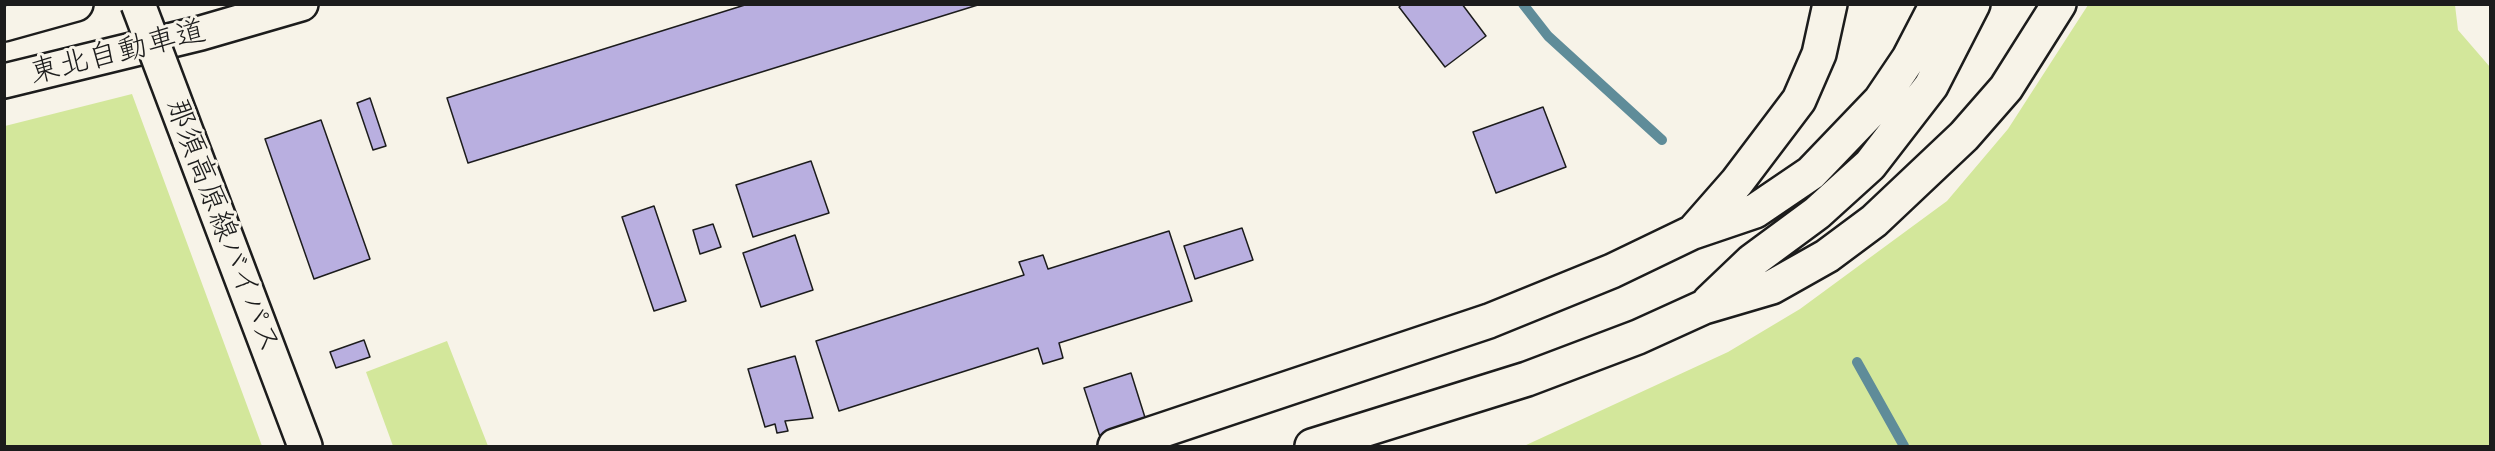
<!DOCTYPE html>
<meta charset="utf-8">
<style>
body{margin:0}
#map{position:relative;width:2495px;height:451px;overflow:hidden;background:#f7f3e8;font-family:Caveat,sans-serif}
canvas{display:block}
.frame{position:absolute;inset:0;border:6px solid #1c1c1c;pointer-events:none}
</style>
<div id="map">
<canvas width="2495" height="451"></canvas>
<div class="frame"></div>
</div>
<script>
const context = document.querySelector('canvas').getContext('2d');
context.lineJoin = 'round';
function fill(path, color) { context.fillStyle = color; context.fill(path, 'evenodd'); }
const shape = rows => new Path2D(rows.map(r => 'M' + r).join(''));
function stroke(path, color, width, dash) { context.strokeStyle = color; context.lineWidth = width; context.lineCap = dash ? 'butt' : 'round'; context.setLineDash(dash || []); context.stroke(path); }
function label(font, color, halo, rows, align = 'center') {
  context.font = font + ' Caveat,"Klee One",sans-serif'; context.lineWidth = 6; context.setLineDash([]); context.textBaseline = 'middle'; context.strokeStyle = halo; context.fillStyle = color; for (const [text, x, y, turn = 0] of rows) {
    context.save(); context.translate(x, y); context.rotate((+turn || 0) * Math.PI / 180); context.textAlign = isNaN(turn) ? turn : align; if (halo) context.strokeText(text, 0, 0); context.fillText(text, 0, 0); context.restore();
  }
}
const green = shape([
 [2088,5,2455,5,2458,30,2490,67,2490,446,1524,446,1728,352,1800,309,1947,201,2008,129],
 [132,94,262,446,5,446,5,126],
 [447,341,488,446,393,446,366,372]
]);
const stream = shape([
 [1523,4,1548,36,1662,140],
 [1857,362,1904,446]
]);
const building = shape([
 [748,4,981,4,468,163,447,98,748,4],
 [1403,4,1462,4,1486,36,1445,67,1399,7,1403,4],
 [370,98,386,146,373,150,357,103,370,98],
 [1543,107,1566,167,1496,193,1473,132,1543,107],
 [321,120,370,259,314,279,265,139,321,120],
 [811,161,829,213,753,237,736,185,811,161],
 [654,206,686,301,654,311,622,217,654,206],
 [713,224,721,247,700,254,693,230,713,224],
 [1242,228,1253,260,1195,279,1184,246,1242,228],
 [1169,231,1192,301,1059,343,1063,358,1043,364,1038,348,839,411,816,341,1024,275,1019,262,1043,255,1048,269,1169,231],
 [795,235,813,290,761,307,743,253,795,235],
 [364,340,370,357,336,368,330,352,364,340],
 [795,356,813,418,785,421,788,431,777,433,775,424,765,427,748,369,795,356],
 [1131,373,1154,446,1103,446,1084,388,1131,373]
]);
const primary = shape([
 [189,139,305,446]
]);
const motorway = shape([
 [4,24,76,4],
 [4,81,201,33,301,4],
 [1694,231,1737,182,1799,100,1819,54,1830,4],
 [1709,302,1752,261,1817,213,1870,165,1931,86,1973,4],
 [1115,446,1489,321,1612,271,1693,232,1755,211,1811,173,1880,101,1909,58,1937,4],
 [1312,446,1527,379,1638,337,1704,307,1772,287,1827,256,1874,221,1964,136,2006,88,2059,4]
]);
const primaryBridge = shape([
 [138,4,189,139]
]);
const streetNames = [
 ["東北自動車道",118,53,-14],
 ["那須高原線バイパス",222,226,69]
];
fill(green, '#d3e79b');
stroke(stream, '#5f8c99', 10);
fill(building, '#b9afe0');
stroke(building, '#1c1c1c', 1.5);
stroke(primary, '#1c1c1c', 38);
stroke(motorway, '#1c1c1c', 38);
stroke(primary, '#f7f3e8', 33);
stroke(motorway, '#f7f3e8', 33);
stroke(primaryBridge, '#1c1c1c', 38, []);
stroke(primaryBridge, '#f7f3e8', 33);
label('30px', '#1c1c1c', '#f7f3e8', streetNames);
</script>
